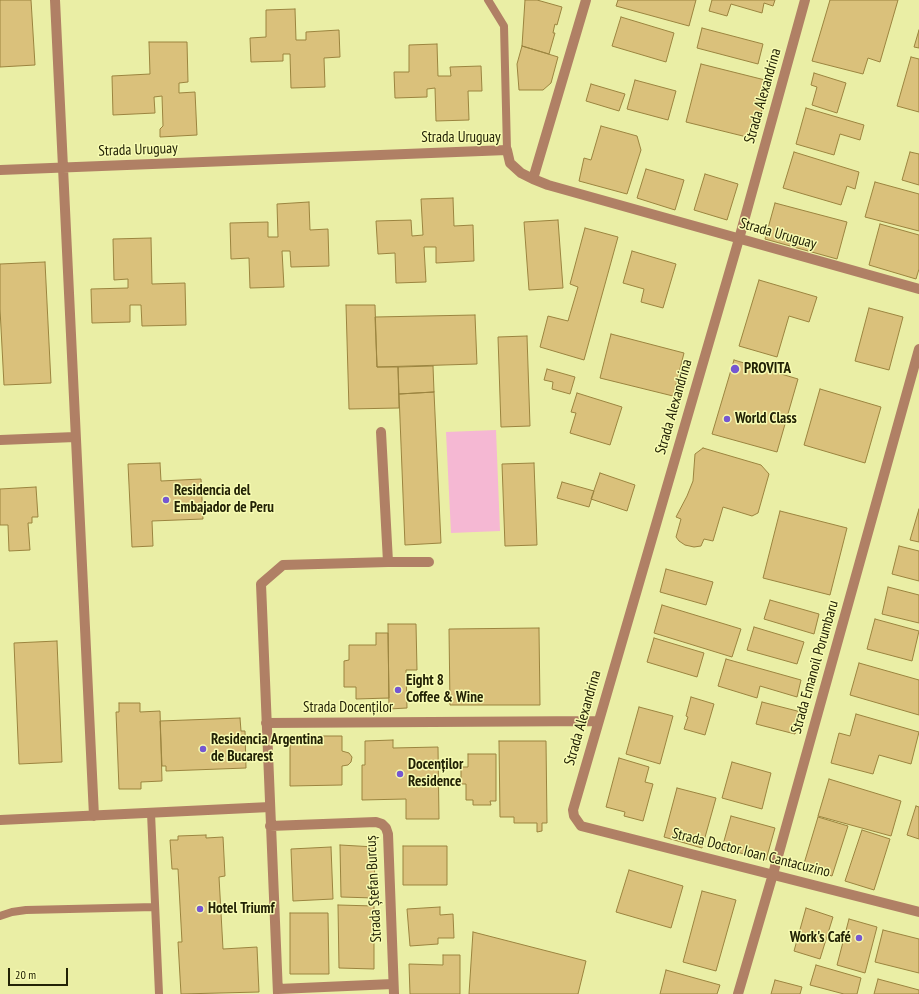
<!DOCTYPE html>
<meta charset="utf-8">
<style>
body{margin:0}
#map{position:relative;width:919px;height:994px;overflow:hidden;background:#eaeea5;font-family:"PT Sans Narrow",sans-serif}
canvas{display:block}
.scale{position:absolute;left:8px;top:968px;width:60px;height:18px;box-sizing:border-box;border:2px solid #222205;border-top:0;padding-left:5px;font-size:12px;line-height:14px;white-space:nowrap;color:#222205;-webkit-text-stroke:3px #f7fbb2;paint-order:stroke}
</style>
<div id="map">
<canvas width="919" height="994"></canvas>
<div class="scale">20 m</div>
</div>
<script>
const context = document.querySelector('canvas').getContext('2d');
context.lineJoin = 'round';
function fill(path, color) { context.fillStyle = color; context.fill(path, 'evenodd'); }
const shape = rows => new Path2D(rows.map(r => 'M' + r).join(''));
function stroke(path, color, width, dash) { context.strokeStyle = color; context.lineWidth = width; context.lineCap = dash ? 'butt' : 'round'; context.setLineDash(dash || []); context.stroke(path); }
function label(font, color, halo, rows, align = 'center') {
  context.font = font + ' "PT Sans Narrow",sans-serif'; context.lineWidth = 3; context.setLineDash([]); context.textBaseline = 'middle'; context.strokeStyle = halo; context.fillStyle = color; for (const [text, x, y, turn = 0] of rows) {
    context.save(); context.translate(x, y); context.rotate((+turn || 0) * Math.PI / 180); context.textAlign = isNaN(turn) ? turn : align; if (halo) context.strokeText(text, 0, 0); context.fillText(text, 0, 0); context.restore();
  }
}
const green = shape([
 [496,430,500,531,451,533,446,432]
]);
const building = shape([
 [0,0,31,0,35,65,0,67,0,0],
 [525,0,537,0,562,7,557,25,555,24,554,28,553,33,555,33,549,54,522,46,525,0],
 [618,0,696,0,689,26,616,6,618,0],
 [712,0,775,0,773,6,764,3,762,13,731,4,727,16,709,11,712,0],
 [830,0,898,0,880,62,868,58,863,74,812,61,830,0],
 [295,9,296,40,306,40,306,32,339,30,340,57,324,58,325,87,291,88,290,54,283,54,283,61,251,62,250,38,266,37,266,10,295,9],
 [621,17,674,33,666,62,612,46,621,17],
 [702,28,763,44,758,64,697,48,702,28],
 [919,30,919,48,914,47,919,30],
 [149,42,187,42,188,82,179,83,179,93,195,92,197,135,160,137,160,129,163,126,162,96,154,97,155,113,113,115,112,76,150,74,149,42],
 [437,44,438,76,451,76,450,67,481,66,482,91,468,91,469,120,436,121,435,88,427,89,427,97,395,98,394,72,409,72,409,45,437,44],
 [522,46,558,57,551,83,543,90,519,90,517,64,522,46],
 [911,57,919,59,919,112,897,106,911,57],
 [701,64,769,81,755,139,686,122,701,64],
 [814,73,846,83,837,113,812,105,817,87,811,85,814,73],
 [635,80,676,91,668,120,627,109,635,80],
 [591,84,625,94,619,111,586,101,591,84],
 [806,108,864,125,860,140,840,134,834,155,796,144,806,108],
 [601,126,637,136,641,150,627,194,579,181,584,158,591,160,601,126],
 [794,152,859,172,855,189,847,186,841,205,783,188,794,152],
 [910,152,919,154,919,185,902,180,910,152],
 [646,169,684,180,675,210,637,198,646,169],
 [705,174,738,184,727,220,694,210,705,174],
 [875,182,919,194,919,231,865,217,875,182],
 [453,198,454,226,473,225,474,261,436,263,436,247,424,247,426,282,396,283,395,253,378,254,376,221,411,220,412,236,423,235,421,199,453,198],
 [309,202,310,230,328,229,329,266,291,267,290,251,282,251,284,287,250,288,249,258,231,259,230,223,268,222,268,237,278,237,277,204,309,202],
 [775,203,847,222,837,259,765,239,775,203],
 [558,220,563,288,529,290,524,222,558,220],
 [880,224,919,235,919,269,916,279,869,265,880,224],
 [585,228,618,237,584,360,540,347,548,316,568,321,578,287,570,284,585,228],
 [151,238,152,284,185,283,186,325,142,326,141,305,130,305,130,322,92,323,91,289,128,288,128,279,114,280,113,239,151,238],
 [632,251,676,264,663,308,641,302,644,289,623,283,632,251],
 [45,262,51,383,4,385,0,309,0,264,45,262],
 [759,280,817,297,809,322,789,316,777,357,739,346,759,280],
 [346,305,375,305,377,367,398,367,399,408,349,409,346,305],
 [869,308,903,317,889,370,855,361,869,308],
 [475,315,477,364,377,367,375,317,475,315],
 [611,334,684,353,673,396,600,378,611,334],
 [527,336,530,426,501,427,498,337,527,336],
 [734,360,798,379,777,452,712,434,734,360],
 [433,366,434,392,399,394,398,367,433,366],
 [547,369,575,377,570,394,552,389,553,382,544,380,547,369],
 [820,389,881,407,865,463,804,445,820,389],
 [434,392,441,543,405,545,399,394,434,392],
 [577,393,622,407,610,445,570,433,576,413,571,412,577,393],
 [703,448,761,465,769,474,758,513,752,516,723,507,713,541,704,539,701,546,694,547,685,545,679,541,676,537,681,519,676,517,687,496,693,481,695,454,703,448],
 [160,463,161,481,201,479,203,519,152,521,153,546,132,547,128,464,160,463],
 [534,463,537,545,505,546,502,464,534,463],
 [600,473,635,485,627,511,591,499,600,473],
 [562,482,594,491,589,507,557,498,562,482],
 [36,487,38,517,32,517,32,523,28,523,30,550,9,551,8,525,0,525,0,489,36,487],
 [919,509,919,542,910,540,919,509],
 [780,511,847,528,830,595,763,578,780,511],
 [899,546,919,551,919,581,892,574,899,546],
 [666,569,713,582,706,605,660,592,666,569],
 [888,587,919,595,919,623,882,614,888,587],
 [770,600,819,614,814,634,764,619,770,600],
 [662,605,741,629,732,657,654,633,662,605],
 [875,619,919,631,912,661,867,649,875,619],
 [388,624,416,624,417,670,406,670,407,708,389,709,388,624],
 [754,627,804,642,797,664,747,650,754,627],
 [539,628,540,705,450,705,449,629,539,628],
 [376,633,388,633,389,698,356,699,356,687,344,687,344,661,349,660,349,645,376,645,376,633],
 [654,638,704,653,697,677,647,662,654,638],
 [57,641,62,762,19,764,14,643,57,641],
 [726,659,801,680,797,697,760,686,757,698,718,686,726,659],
 [859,663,919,680,919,715,850,695,859,663],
 [691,697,714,704,705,735,684,729,688,717,686,716,691,697],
 [762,702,801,712,795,734,756,724,762,702],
 [119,703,140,703,140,712,160,711,162,781,141,782,141,789,119,789,116,712,119,712,119,703],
 [639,707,673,716,660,764,626,754,639,707],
 [856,714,919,732,911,764,879,755,873,774,831,763,839,733,850,736,856,714],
 [240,718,241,731,245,731,246,768,166,771,166,766,162,766,160,721,240,718],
 [315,736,342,736,342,751,349,753,352,757,351,762,348,765,342,766,342,785,290,786,290,740,315,740,315,736],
 [393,740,393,748,438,747,439,819,406,819,406,799,362,800,362,765,365,765,365,741,393,740],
 [499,741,546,741,547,823,542,823,542,831,537,832,537,823,514,823,514,817,500,817,499,741],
 [468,754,496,754,496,801,490,801,491,805,473,805,473,800,466,800,466,784,461,784,461,767,468,767,468,754],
 [619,758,649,767,645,782,653,784,643,821,624,816,625,812,606,807,619,758],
 [732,762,771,773,762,809,722,798,732,762],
 [829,779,901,801,891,836,818,816,829,779],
 [677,788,716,798,702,848,664,837,677,788],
 [916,806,919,807,919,839,907,835,916,806],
 [731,816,775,828,766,860,722,848,731,816],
 [818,817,848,826,832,876,803,867,818,817],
 [862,830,890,839,874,890,845,881,862,830],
 [206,835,206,838,223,837,225,876,219,877,223,949,257,947,259,992,181,994,178,942,182,942,178,869,172,869,170,840,178,840,178,836,206,835],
 [340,845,375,847,374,898,341,897,340,845],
 [403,846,447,846,447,885,403,885,403,846],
 [331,847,333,899,293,901,291,849,331,847],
 [629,870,683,886,671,928,616,912,629,870],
 [702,891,736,900,716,971,683,962,702,891],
 [338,905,374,906,374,969,339,968,338,905],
 [440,907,440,915,453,914,454,938,438,938,438,944,410,946,407,909,440,907],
 [806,908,833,917,820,959,794,951,806,908],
 [290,913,328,913,329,974,290,974,290,913],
 [849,919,877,927,865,973,837,965,849,919],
 [883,930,919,939,919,973,875,962,883,930],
 [473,932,586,961,578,994,469,994,473,932],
 [443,955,460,955,460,994,410,994,409,964,443,965,443,955],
 [816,965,861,978,857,994,844,994,810,985,816,965],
 [666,970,720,985,717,994,660,994,666,970],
 [878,979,919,990,919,994,874,994,878,979],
 [775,980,802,987,800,994,771,994,775,980]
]);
const service = shape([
 [488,0,504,26,507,150],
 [151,813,159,994],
 [0,916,12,912,26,910,155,907]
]);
const minor = shape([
 [55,0,94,816],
 [805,0,739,239,573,810,574,816,581,826,919,912],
 [0,170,507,150,510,163,521,173,533,179,548,185,919,289],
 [533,179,586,0],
 [0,440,75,437],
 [388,562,429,562],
 [266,723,598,721],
 [0,820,270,807],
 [270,826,376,822,382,824,386,828,388,834,394,994],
 [278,989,393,984],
 [278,994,261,584,283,565,388,562,381,432],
 [738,994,773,874,919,349]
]);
const markers = [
 [735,369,5,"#7557d1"],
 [727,419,4,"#7557d1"],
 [166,500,4,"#7557d1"],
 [398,690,4,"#7557d1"],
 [203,749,4,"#7557d1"],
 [400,774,4,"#7557d1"],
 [200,909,4,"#7557d1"],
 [859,938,4,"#7557d1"]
];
const streetNames = [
 ["Strada Alexandrina",763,96,-74],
 ["Strada Uruguay",461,138],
 ["Strada Uruguay",138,150,-2],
 ["Strada Uruguay",778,234,16],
 ["Strada Alexandrina",674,407,-74],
 ["Strada Emanoil Porumbaru",815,667,-74],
 ["Strada Docenților",348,708],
 ["Strada Alexandrina",583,718,-74],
 ["Strada Doctor Ioan Cantacuzino",751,853,14],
 ["Strada Ștefan Burcuș",374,889,-93]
];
const poiNames = [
 ["PROVITA",744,369],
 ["World Class",735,419],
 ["Residencia del",174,491],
 ["Embajador de Peru",174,508],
 ["Eight 8",406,681],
 ["Coffee & Wine",406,698],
 ["Residencia Argentina",211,740],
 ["de Bucarest",211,757],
 ["Docenților",408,765],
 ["Residence",408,782],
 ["Hotel Triumf",208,909],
 ["Work's Café",851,938,"right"]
];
fill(green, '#f5b8d3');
fill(building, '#dac17b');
stroke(building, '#9b843f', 1);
stroke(service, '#b08065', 8);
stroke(minor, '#b08065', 10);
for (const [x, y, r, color] of markers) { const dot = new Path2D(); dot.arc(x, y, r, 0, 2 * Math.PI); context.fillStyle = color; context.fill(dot); stroke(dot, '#f7fbb2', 1.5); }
label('15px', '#222205', '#f7fbb2', streetNames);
label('bold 15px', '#222205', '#f7fbb2', poiNames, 'left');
</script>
